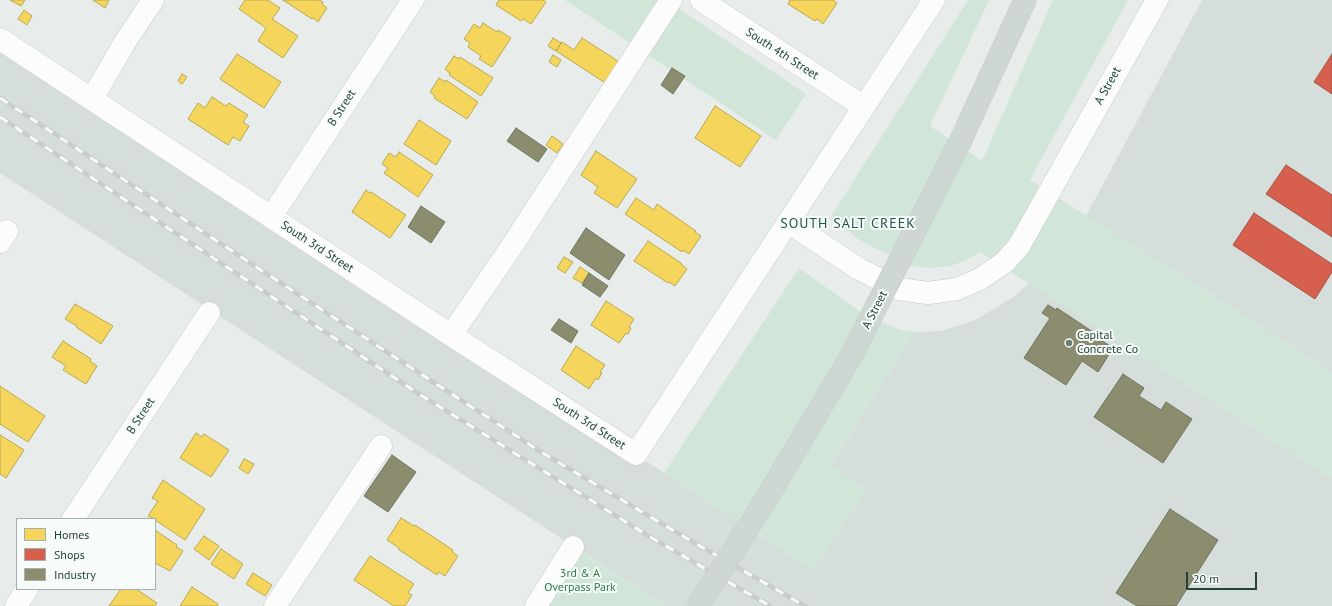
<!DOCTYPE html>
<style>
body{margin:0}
#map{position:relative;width:1332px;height:606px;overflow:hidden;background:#e8edeb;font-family:"PT Sans",sans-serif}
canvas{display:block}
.legend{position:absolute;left:16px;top:518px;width:140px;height:72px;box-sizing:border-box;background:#f7fbf9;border:1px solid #a3b1ad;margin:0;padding:5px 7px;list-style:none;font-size:12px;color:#24423a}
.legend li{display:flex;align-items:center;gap:8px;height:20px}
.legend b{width:20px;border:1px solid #a3b1ad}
.scale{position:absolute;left:1186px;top:572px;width:71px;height:18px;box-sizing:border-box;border:2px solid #24423a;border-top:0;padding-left:5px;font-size:12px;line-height:14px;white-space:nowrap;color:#24423a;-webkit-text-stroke:3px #f7fbf9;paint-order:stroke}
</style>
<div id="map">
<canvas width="1332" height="606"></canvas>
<ul class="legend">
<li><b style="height:11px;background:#f6d55c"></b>Homes</li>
<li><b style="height:11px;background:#d6604d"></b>Shops</li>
<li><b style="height:11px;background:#8c8c6e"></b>Industry</li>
</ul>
<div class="scale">20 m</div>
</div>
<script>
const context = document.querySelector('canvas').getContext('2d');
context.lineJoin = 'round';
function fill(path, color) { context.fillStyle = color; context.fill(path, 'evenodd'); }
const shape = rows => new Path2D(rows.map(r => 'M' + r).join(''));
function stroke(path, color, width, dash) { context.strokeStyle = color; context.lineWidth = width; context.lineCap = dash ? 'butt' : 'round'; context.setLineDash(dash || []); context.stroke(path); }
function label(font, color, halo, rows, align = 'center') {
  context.font = font + ' "PT Sans",sans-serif'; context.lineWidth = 4; context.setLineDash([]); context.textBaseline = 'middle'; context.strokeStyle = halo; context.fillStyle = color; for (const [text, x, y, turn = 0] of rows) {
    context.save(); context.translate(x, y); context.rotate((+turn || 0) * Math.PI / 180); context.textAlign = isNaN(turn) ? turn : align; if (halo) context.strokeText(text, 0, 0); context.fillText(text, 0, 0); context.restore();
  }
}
const built = shape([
 [1202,0,1332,0,1332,373,1205,290,1086,216],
 [0,39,813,570,830,466,914,332,941,331,975,320,1015,296,1029,283,1332,479,1332,606,665,606,0,173]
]);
const green = shape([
 [565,0,666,0,806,94,776,140],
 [968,0,989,0,930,126,982,161,1053,0,1128,0,1030,180,1205,290,1332,373,1332,479,980,252,966,260,951,266,930,268,911,266,863,242,830,218],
 [799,268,865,315,898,329,914,332,830,465,867,489,813,570,664,473],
 [573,547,665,606,536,606]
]);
const homes = shape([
 [10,0,25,0,21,6,10,0],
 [93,0,109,0,105,8,93,0],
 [245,0,268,0,280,8,272,19,298,36,283,58,258,41,266,28,239,9,245,0],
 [283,0,319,0,323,2,322,4,327,8,318,22,313,18,312,19,283,0],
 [499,0,543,0,546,2,531,24,523,19,521,21,496,5,499,0],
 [789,0,833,0,837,3,823,24,817,19,815,21,788,4,790,1,789,0],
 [24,10,32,16,27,25,18,19,24,10],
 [483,23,497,32,498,30,511,38,492,67,479,59,481,56,468,47,470,43,464,39,474,24,480,28,483,23],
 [553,38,561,43,556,51,548,46,553,38],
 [582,38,621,63,607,84,556,51,562,42,574,50,582,38],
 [237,54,281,82,264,108,220,79,237,54],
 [553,55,561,60,557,67,549,62,553,55],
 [454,56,459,59,460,57,493,78,481,96,449,75,450,73,445,69,454,56],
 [182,74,187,77,182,84,178,81,182,74],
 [439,78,445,82,446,80,478,102,467,119,434,98,435,96,430,92,439,78],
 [212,97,226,106,229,103,248,115,243,122,249,126,240,141,233,137,228,145,188,119,198,103,205,108,212,97],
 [715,106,761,136,740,167,695,138,715,106],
 [419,120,451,141,436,165,404,144,419,120],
 [552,136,563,144,557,153,546,145,552,136],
 [596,151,637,179,617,208,594,193,598,187,581,175,596,151],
 [399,152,433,175,418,197,384,173,388,168,382,164,389,153,396,157,399,152],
 [366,190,370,193,371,192,406,215,390,238,352,212,366,190],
 [636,198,654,210,657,204,696,231,695,232,701,236,689,254,683,250,682,252,625,214,636,198],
 [648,241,681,263,681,264,687,269,675,286,669,282,668,283,634,261,648,241],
 [564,257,573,262,565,273,557,268,564,257],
 [580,267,589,273,582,283,573,278,580,267],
 [606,301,634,319,629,327,631,328,628,334,626,333,619,343,591,325,606,301],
 [75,304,113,326,101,344,76,327,77,326,65,319,75,304],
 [63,341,91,359,90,361,97,366,86,384,63,370,66,366,52,357,63,341],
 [576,346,605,365,600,372,602,373,598,380,596,378,589,389,561,370,576,346],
 [0,386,45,416,28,442,0,424,0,386],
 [196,433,202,437,204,434,229,450,211,477,180,458,196,433],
 [0,435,24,450,6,478,0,474,0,435],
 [244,459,254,464,248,474,239,468,244,459],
 [163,480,205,509,185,540,155,520,155,519,148,516,158,501,152,498,163,480],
 [401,518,414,526,415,525,453,550,452,552,458,556,445,576,439,572,437,575,398,549,399,548,387,540,401,518],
 [155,530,177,545,176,547,183,551,170,571,155,563,155,530],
 [204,536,219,546,209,560,194,549,204,536],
 [221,549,243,564,234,579,211,564,221,549],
 [370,556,414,584,408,593,412,595,405,606,394,606,354,580,370,556],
 [253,573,272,585,265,596,246,584,253,573],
 [192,587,218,604,217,606,180,606,192,587],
 [121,589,136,589,157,603,155,606,109,606,121,589]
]);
const shops = shape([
 [1332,54,1332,94,1314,82,1332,54],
 [1286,165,1332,195,1332,237,1266,194,1286,165],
 [1254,213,1332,264,1332,272,1315,299,1233,245,1254,213]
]);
const industry = shape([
 [672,68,685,76,673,94,661,85,672,68],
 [516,128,547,149,538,162,507,141,516,128],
 [421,206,445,222,431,243,408,227,421,206],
 [586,228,625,255,609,280,570,253,586,228],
 [589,273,608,286,600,297,582,285,589,273],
 [1048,305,1056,310,1057,308,1099,336,1098,338,1113,348,1098,372,1082,361,1066,385,1024,358,1050,318,1042,313,1048,305],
 [559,319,578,331,571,343,551,330,559,319],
 [1123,374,1144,388,1139,396,1161,410,1166,402,1192,419,1163,463,1094,417,1123,374],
 [392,455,416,472,388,512,364,496,392,455],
 [1170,509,1218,540,1176,606,1137,606,1116,593,1170,509]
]);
const minor = shape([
 [701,0,864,107],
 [0,39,451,335,636,454,934,0],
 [92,99,125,42,153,0],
 [271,217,413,0],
 [788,222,859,269,899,289,928,293,957,289,980,279,1005,262,1019,246,1157,0],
 [0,242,7,231],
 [451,335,510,249,671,0],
 [73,519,209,313],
 [16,606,27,589],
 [275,606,381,446],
 [536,606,573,547]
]);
const major = shape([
 [960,142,1025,0]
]);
const rail = shape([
 [0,98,270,276,541,452,686,538,805,606],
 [0,117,419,394,652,538,770,606]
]);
const majorBridge = shape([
 [698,606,760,509,850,358,960,142]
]);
const markers = [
 [1069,343,4,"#697e78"]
];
const streetNames = [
 ["South 4th Street",782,54,33],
 ["A Street",1108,86,-61],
 ["B Street",342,108,-57],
 ["South 3rd Street",317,247,33],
 ["A Street",875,310,-63],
 ["B Street",141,416,-57],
 ["South 3rd Street",589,424,33]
];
const poiNames = [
 ["Capital",1077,336],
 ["Concrete Co",1077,350]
];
const parkNames = [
 ["3rd & A",580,574],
 ["Overpass Park",580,588]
];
const quarterNames = [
 ["SOUTH SALT CREEK",848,224]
];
fill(built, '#d6dedb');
fill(green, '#d1e6d8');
fill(homes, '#f6d55c');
stroke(homes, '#b7a952', 1);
fill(shops, '#d6604d');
stroke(shops, '#a15747', 1);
fill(industry, '#8c8c6e');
stroke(industry, '#6d765e', 1);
stroke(minor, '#c5cac8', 23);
stroke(major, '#c3ccc9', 23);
stroke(minor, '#fcfcfc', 22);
stroke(major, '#cfd7d5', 22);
stroke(rail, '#c9cdcc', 4.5);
stroke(rail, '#f7fbf9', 3, [9]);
stroke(majorBridge, '#c3ccc9', 23, []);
stroke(majorBridge, '#cfd7d5', 22);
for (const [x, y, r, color] of markers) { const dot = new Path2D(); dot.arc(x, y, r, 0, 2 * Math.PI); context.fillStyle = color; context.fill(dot); stroke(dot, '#f7fbf9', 1.5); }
label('12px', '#24423a', '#f7fbf9', streetNames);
label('12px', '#24423a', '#f7fbf9', poiNames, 'left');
label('12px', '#2d7a4b', '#f7fbf9', parkNames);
context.letterSpacing = '1px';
label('14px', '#1f5548', '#f7fbf9', quarterNames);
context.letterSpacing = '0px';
</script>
